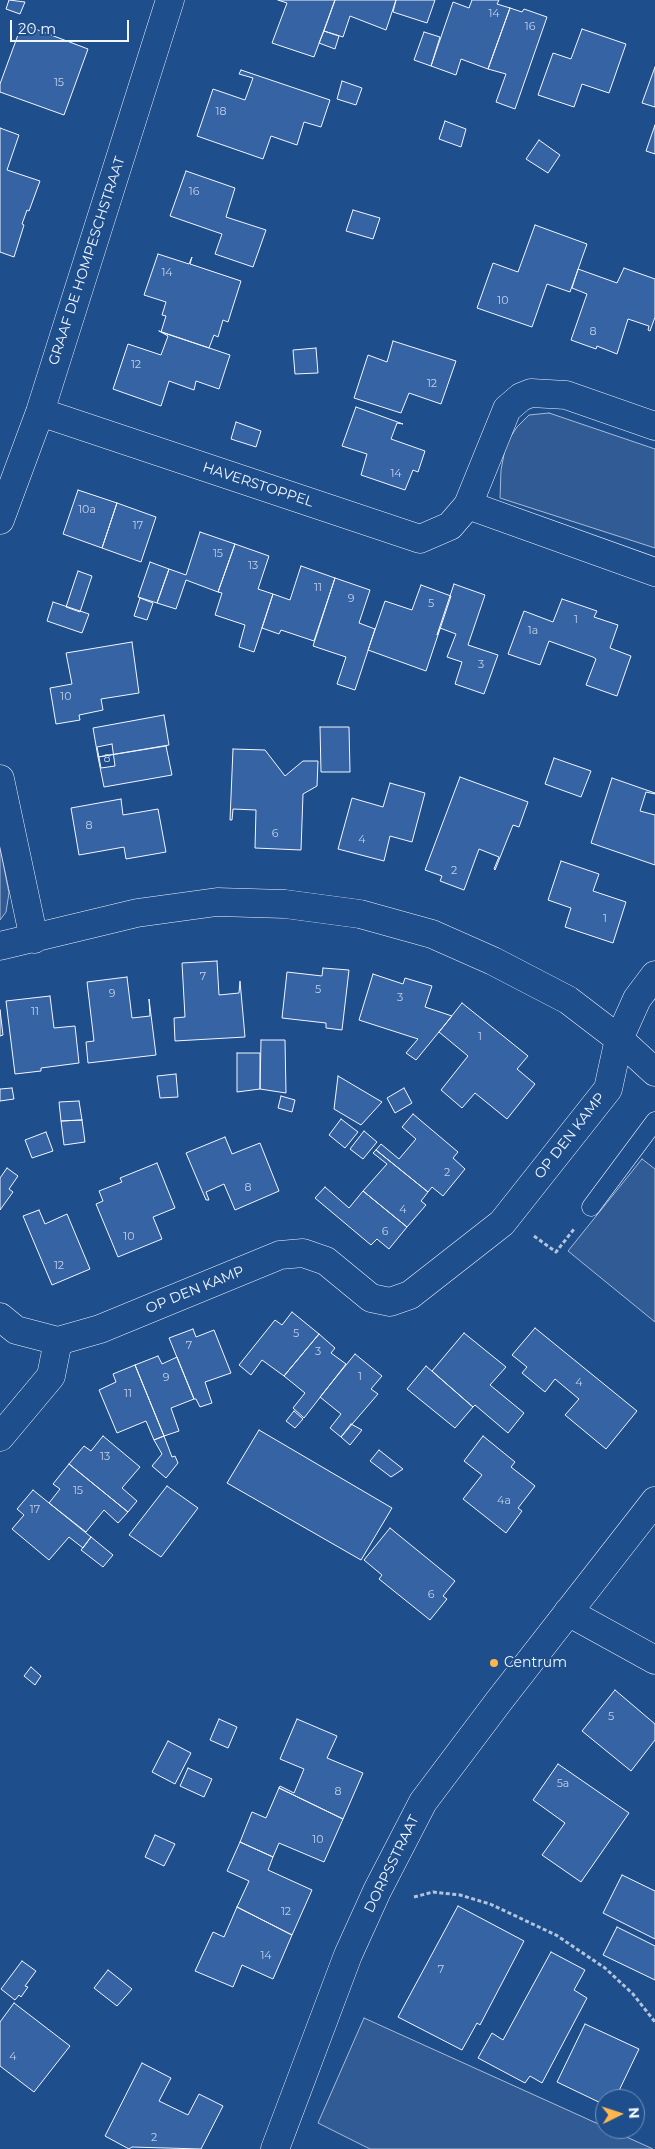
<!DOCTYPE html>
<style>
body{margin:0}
#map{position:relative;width:655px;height:2149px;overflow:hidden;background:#1f4e8c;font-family:Montserrat,sans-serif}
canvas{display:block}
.north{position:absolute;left:595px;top:2089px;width:50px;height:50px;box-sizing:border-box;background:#1f4e8c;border:1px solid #7391ba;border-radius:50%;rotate:86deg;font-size:14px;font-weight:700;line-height:20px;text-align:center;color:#f2f6ff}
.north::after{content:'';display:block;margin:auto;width:18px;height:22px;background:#ffb74d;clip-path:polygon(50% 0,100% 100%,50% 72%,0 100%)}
.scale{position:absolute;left:10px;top:20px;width:119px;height:22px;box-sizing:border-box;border:2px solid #f2f6ff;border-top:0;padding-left:6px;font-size:15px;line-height:18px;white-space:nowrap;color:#f2f6ff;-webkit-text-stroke:4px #1f4e8c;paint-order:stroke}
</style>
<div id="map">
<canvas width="655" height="2149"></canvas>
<div class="north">N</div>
<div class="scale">20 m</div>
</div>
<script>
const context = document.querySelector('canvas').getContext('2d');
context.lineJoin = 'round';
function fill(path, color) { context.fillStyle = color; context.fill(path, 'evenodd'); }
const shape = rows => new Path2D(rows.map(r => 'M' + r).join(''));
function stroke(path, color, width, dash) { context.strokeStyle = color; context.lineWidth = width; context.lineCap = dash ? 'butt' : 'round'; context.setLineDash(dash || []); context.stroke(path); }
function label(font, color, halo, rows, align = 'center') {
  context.font = font + ' Montserrat,sans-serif'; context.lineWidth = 4; context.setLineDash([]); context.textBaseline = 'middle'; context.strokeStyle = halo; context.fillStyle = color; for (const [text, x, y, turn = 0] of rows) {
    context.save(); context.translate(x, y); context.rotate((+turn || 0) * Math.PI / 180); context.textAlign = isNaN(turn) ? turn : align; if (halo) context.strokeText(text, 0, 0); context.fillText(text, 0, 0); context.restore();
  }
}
const built = shape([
 [549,413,655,449,655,548,500,498,501,470,506,444,517,427,529,415,549,413],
 [0,848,9,893,6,912,0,920,0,848],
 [642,1159,655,1169,655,1322,568,1251,642,1159],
 [364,2018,605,2127,605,2129,609,2129,653,2149,370,2149,318,2123,364,2018]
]);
const building = shape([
 [9,0,25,2,20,14,6,9,9,0],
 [278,0,335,0,314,57,272,43,287,3,278,0],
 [335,0,396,0,386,30,350,16,343,37,324,31,335,0],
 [396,0,435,0,427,23,393,12,396,0],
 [472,0,499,0,497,4,510,8,488,69,461,59,456,75,431,66,453,2,469,8,472,0],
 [510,8,522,12,524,9,547,17,515,109,496,102,506,74,488,69,510,8],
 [22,24,88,49,64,115,0,92,0,84,22,24],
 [582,29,626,44,609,93,582,84,574,107,538,95,553,53,571,59,582,29],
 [324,31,339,36,335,49,319,43,324,31],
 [424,32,440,37,431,66,414,60,424,32],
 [655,67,655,107,642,103,655,67],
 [241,70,330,100,321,127,304,122,297,145,271,136,263,159,197,136,213,89,245,100,253,78,239,74,241,70],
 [342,81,362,88,356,105,337,99,342,81],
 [445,121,466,129,461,147,439,139,445,121],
 [655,125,655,154,646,151,655,125],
 [0,128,19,135,7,170,40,181,29,211,27,210,22,224,24,225,14,257,0,252,0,128],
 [539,140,560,155,548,173,526,159,539,140],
 [186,171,235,188,226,217,266,230,253,267,215,254,222,234,170,216,186,171],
 [353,210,380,218,373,239,346,231,353,210],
 [535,225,587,244,570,292,547,284,532,327,477,308,493,263,518,272,535,225],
 [158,254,189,264,192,257,190,264,241,281,228,322,223,320,218,337,214,335,209,348,161,332,166,316,162,315,166,302,144,295,158,254],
 [624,268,655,279,655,317,650,331,648,330,649,326,628,319,617,354,597,346,596,349,571,340,587,294,572,288,578,269,617,283,624,268],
 [159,331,230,355,219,389,196,381,194,390,169,381,161,406,113,389,128,344,161,355,168,336,159,331],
 [393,341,456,361,441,404,409,393,401,413,354,398,368,355,387,362,393,341],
 [316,348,318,373,295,374,293,350,316,348],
 [356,407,403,424,397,423,391,439,425,451,418,472,413,470,405,490,361,475,367,454,342,446,356,407],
 [236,422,261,431,256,447,231,439,236,422],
 [78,490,117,503,102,548,63,534,78,490],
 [117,503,156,517,141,562,102,548,117,503],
 [200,532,235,544,218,592,186,580,176,609,157,603,169,569,186,575,200,532],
 [235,544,269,556,258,589,273,594,254,652,239,647,245,625,215,615,222,593,218,592,235,544],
 [150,562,169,569,157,603,138,597,150,562],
 [301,566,335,578,314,641,281,630,279,634,262,628,273,594,290,600,301,566],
 [78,571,92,576,80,612,66,607,78,571],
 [335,578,370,590,359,623,375,629,355,690,337,684,346,657,313,646,335,578],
 [454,584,485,595,468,645,498,655,484,694,455,684,462,662,447,657,456,634,440,628,437,635,454,584],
 [421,585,451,596,426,671,368,650,385,601,412,610,421,585],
 [140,598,153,603,147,620,134,616,140,598],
 [562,599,597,611,594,617,618,625,610,648,631,656,617,696,586,685,596,659,593,657,549,641,540,665,508,654,524,611,553,622,562,599],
 [53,602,89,614,82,633,47,621,53,602],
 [132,642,139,693,101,699,103,710,79,715,80,720,56,724,50,688,72,684,66,653,132,642],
 [164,715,169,745,98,757,93,728,164,715],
 [320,727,349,727,350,772,321,772,320,727],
 [112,744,115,766,101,768,97,747,112,744],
 [166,746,172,775,104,787,98,757,166,746],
 [233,749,265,750,285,776,303,761,318,761,317,786,303,794,301,850,255,848,256,810,233,809,232,820,230,820,233,749],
 [554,758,591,771,581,797,545,784,554,758],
 [460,777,528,802,519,827,513,825,495,870,494,869,499,857,479,849,464,890,440,881,442,876,425,870,460,777],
 [612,778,655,793,655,794,646,792,640,811,655,815,655,865,591,843,612,778],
 [390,783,425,793,412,842,390,836,384,861,338,849,352,798,383,807,390,783],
 [121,799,123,815,158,809,166,852,126,859,124,847,79,855,71,808,121,799],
 [561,861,599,874,593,891,626,902,613,943,565,927,571,908,548,900,561,861],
 [217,961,219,995,239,993,240,981,245,1037,175,1041,174,1018,185,1017,182,963,217,961],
 [323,968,349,970,342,1030,326,1028,326,1023,282,1018,287,972,322,976,323,968],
 [373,974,403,984,405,978,432,986,425,1007,452,1016,416,1060,406,1053,418,1039,359,1020,373,974],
 [127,977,132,1018,150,1016,149,999,156,1055,88,1063,86,1042,94,1041,87,982,127,977],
 [50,996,54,1028,75,1026,79,1063,41,1068,41,1071,15,1074,6,1001,50,996],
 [462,1003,528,1056,517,1069,535,1084,507,1119,475,1093,462,1108,441,1090,468,1056,439,1032,462,1003],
 [0,1010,3,1035,0,1036,0,1010],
 [261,1040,285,1040,286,1093,260,1089,261,1040],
 [237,1053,260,1053,260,1089,237,1092,237,1053],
 [176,1074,178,1097,160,1098,157,1076,176,1074],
 [338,1076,382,1102,361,1125,334,1109,338,1076],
 [12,1088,14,1099,0,1101,0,1089,12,1088],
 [404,1088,412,1103,395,1113,387,1098,404,1088],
 [281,1096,295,1100,292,1112,278,1108,281,1096],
 [79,1101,82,1120,61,1121,59,1102,79,1101],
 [413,1114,458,1152,453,1158,465,1169,443,1196,432,1187,428,1192,376,1150,381,1144,399,1159,416,1139,402,1127,413,1114],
 [341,1119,358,1132,345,1148,329,1135,341,1119],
 [82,1120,85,1142,64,1145,61,1121,82,1120],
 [364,1131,377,1142,363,1159,350,1149,364,1131],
 [46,1132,53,1151,32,1158,25,1140,46,1132],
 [225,1137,232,1154,260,1143,279,1191,235,1210,224,1184,206,1192,209,1200,206,1200,186,1153,225,1137],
 [376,1150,428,1192,421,1201,426,1205,407,1227,363,1191,387,1164,373,1153,376,1150],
 [157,1163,175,1208,153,1217,162,1239,118,1257,96,1204,103,1201,99,1191,122,1182,120,1178,157,1163],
 [7,1168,18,1176,9,1189,13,1192,0,1210,0,1178,7,1168],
 [325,1187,349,1208,363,1191,407,1227,389,1249,377,1239,371,1245,315,1198,325,1187],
 [39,1210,45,1224,67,1214,90,1269,52,1285,23,1216,39,1210],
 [292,1312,319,1334,284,1376,262,1360,251,1375,239,1365,275,1320,282,1325,292,1312],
 [535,1328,637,1411,606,1449,565,1415,579,1399,555,1379,545,1392,522,1373,527,1367,512,1355,535,1328],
 [193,1329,196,1337,214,1330,231,1373,205,1382,212,1403,200,1407,196,1399,194,1399,169,1338,193,1329],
 [464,1333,506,1367,490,1385,524,1413,508,1433,475,1405,473,1407,432,1371,464,1333],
 [319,1334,335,1348,331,1353,346,1364,304,1418,293,1408,305,1393,284,1376,319,1334],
 [355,1354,382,1376,371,1389,378,1394,341,1437,330,1428,341,1414,320,1397,355,1354],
 [158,1356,162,1364,177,1357,194,1399,171,1408,179,1431,164,1436,135,1365,158,1356],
 [135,1365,164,1436,154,1440,146,1421,117,1433,99,1390,116,1382,113,1374,135,1365],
 [426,1366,473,1407,455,1428,407,1389,426,1366],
 [294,1411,303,1419,295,1428,286,1421,294,1411],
 [351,1424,362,1430,350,1445,341,1437,351,1424],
 [259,1430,392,1508,361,1560,227,1483,259,1430],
 [103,1436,140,1467,122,1488,137,1501,128,1512,69,1464,84,1446,91,1451,103,1436],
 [164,1436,172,1457,175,1456,178,1463,166,1478,152,1466,162,1454,154,1440,164,1436],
 [483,1436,515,1462,511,1467,535,1486,518,1508,522,1511,506,1533,463,1499,482,1475,464,1461,483,1436],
 [379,1450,403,1469,391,1477,370,1461,379,1450],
 [69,1464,128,1512,118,1523,104,1510,86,1532,49,1503,60,1489,53,1484,69,1464],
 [167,1486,198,1508,161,1557,129,1535,167,1486],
 [33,1490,91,1537,83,1548,69,1537,49,1560,12,1529,24,1515,17,1509,33,1490],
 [390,1528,455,1581,443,1596,447,1599,430,1620,379,1579,382,1575,364,1560,390,1528],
 [91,1537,113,1555,103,1567,81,1550,91,1537],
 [31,1667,41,1676,35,1685,24,1676,31,1667],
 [615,1690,655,1724,655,1740,631,1771,582,1731,615,1690],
 [219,1719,237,1727,228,1748,210,1740,219,1719],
 [297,1719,337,1736,327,1758,363,1773,343,1819,279,1788,280,1786,294,1793,304,1769,280,1759,297,1719],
 [168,1741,191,1753,175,1784,152,1772,168,1741],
 [558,1764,629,1813,581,1882,542,1855,565,1823,533,1800,558,1764],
 [188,1768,212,1779,204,1797,180,1786,188,1768],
 [279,1788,343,1819,324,1862,279,1843,273,1857,240,1842,252,1812,266,1818,279,1788],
 [155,1835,175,1844,164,1866,145,1857,155,1835],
 [240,1842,273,1857,268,1870,312,1890,292,1935,237,1907,249,1881,227,1871,240,1842],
 [622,1875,655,1891,655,1939,603,1913,622,1875],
 [458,1906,524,1941,480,2025,477,2023,462,2050,398,2017,458,1906],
 [237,1907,292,1935,273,1979,242,1965,233,1987,195,1971,213,1932,224,1937,237,1907],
 [617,1927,655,1946,655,1980,603,1955,617,1927],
 [551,1952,585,1970,574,1990,587,1998,542,2083,530,2076,525,2083,478,2058,492,2033,503,2040,551,1952],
 [22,1961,36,1971,25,1986,28,1987,21,1997,19,1995,15,2000,1,1989,22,1961],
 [108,1970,132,1989,117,2006,94,1988,108,1970],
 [14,2003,70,2046,34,2092,0,2066,0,2022,14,2003],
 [585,2024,639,2049,615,2099,605,2099,605,2105,557,2082,585,2024],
 [142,2063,171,2078,159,2101,188,2115,199,2094,223,2106,201,2149,132,2147,129,2149,105,2136,142,2063]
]);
const path = shape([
 [534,1236,556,1252,574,1229],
 [414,1897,433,1892,460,1895,490,1904,556,1935,605,1968,633,1994,655,2022]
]);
const service = shape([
 [591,1207,655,1121]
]);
const minor = shape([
 [40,412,420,539,450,526,468,505,507,409,521,397,531,393,566,395,655,426],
 [468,505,655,572],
 [0,520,40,412,170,0],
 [0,779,34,939],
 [0,946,137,913,217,902,285,904,360,914,432,934,493,961,568,1000,619,1039,655,1072],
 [0,1317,16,1330,58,1341,100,1329,280,1255,303,1253,326,1261,371,1298,390,1302,410,1295,502,1223,608,1089,619,1039,637,999,655,975],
 [0,1437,51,1376,58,1341],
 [568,1612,655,1660]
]);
const tertiary = shape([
 [275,2149,348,1955,377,1891,423,1802,499,1701,655,1501]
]);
const markers = [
 [494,1663,5,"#ffb74d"]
];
const numberNames = [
 ["14",494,14],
 ["16",530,27],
 ["15",59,83],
 ["18",221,112],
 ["16",194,192],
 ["14",167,273],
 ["10",503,301],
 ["8",593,332],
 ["12",136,365],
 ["12",432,384],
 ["14",396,474],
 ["10a",87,510],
 ["17",138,526],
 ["15",218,554],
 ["13",253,566],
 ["11",318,588],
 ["9",351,599],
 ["5",431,604],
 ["1",576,620],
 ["1a",533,631],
 ["3",481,665],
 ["10",66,697],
 ["8",107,759],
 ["8",89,826],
 ["6",275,834],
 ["4",362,840],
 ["2",454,871],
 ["1",605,919],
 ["7",203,977],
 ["5",318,990],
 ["9",112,994],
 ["3",400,998],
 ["11",35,1012],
 ["1",480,1037],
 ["2",447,1173],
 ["8",248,1188],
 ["4",403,1210],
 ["6",385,1232],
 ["10",129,1237],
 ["12",59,1266],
 ["5",296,1334],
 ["7",189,1346],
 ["3",318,1352],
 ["1",360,1377],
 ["9",166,1378],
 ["4",579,1383],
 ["11",128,1394],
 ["13",105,1457],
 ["15",78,1491],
 ["4a",504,1501],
 ["17",35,1510],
 ["6",431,1595],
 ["5",611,1717],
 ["5a",563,1784],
 ["8",338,1792],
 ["10",318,1840],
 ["12",286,1912],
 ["14",266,1956],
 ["7",441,1970],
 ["4",13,2057],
 ["2",154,2138]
];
const streetNames = [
 ["GRAAF DE HOMPESCHSTRAAT",87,261,-72],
 ["HAVERSTOPPEL",258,485,18],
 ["OP DEN KAMP",570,1136,-52],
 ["OP DEN KAMP",195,1290,-22],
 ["DORPSSTRAAT",392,1864,-64]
];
const poiNames = [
 ["Centrum",504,1663]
];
fill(built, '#305b95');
stroke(built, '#a8bbd7', 1);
fill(building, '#3563a3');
stroke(building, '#f2f6ff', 1);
stroke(service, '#f2f6ff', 19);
stroke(minor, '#f2f6ff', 29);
stroke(tertiary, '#f2f6ff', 29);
stroke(path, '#b3c4dc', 3, [4, 2.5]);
stroke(service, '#1f4e8c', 18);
stroke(minor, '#1f4e8c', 28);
stroke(tertiary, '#1f4e8c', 28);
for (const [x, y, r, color] of markers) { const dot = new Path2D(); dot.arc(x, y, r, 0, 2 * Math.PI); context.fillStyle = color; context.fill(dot); stroke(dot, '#1f4e8c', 2); }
label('11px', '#c3d1e8', null, numberNames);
label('14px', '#f2f6ff', '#1f4e8c', streetNames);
label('14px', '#f2f6ff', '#1f4e8c', poiNames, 'left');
</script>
